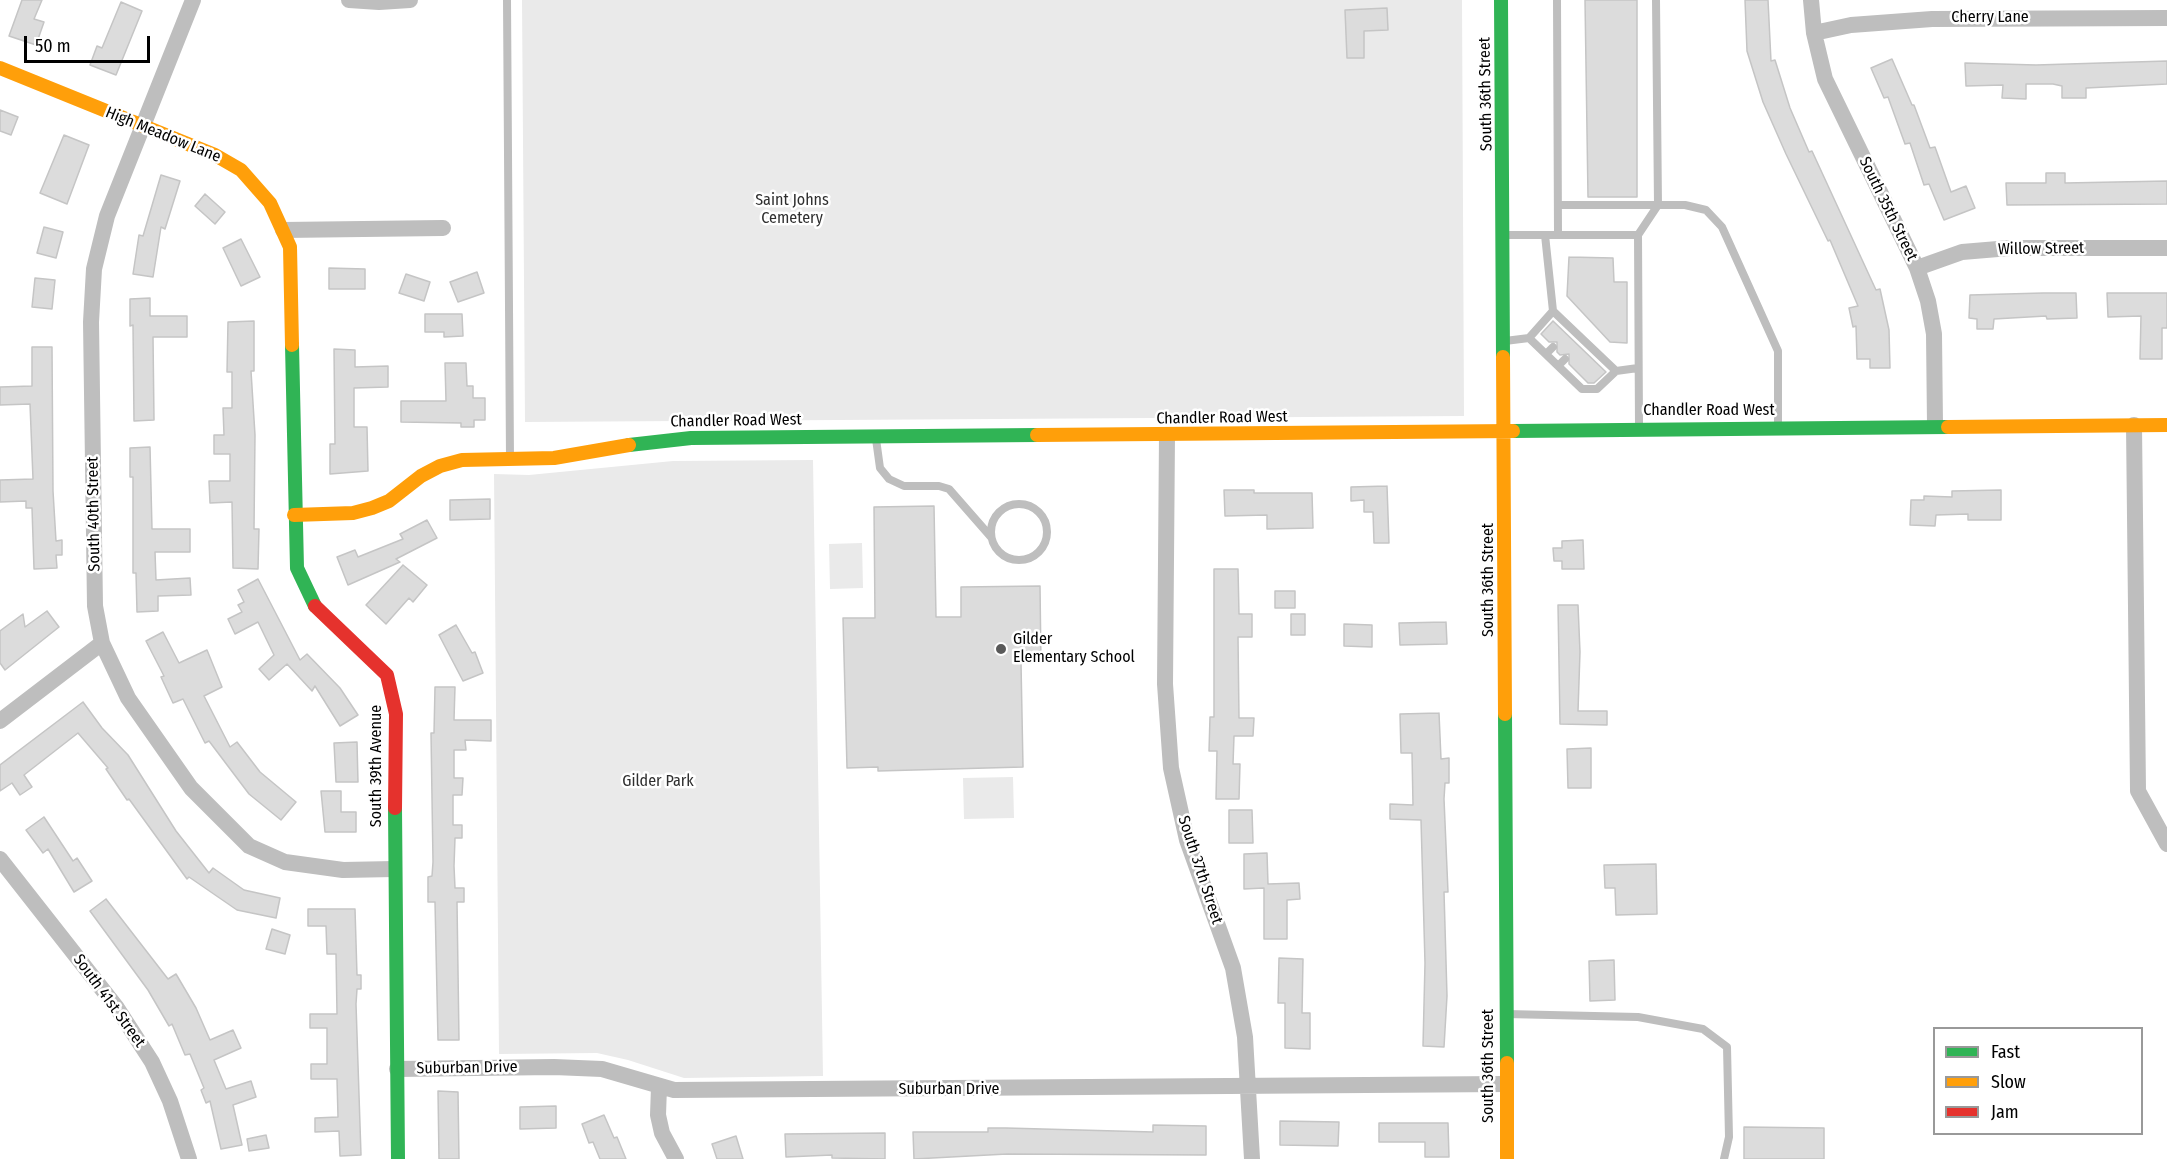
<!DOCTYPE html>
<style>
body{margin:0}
#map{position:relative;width:2167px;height:1159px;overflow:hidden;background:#fff;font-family:"Fira Sans Condensed",sans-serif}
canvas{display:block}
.legend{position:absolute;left:1933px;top:1027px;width:210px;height:108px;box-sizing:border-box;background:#fff;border:2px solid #999;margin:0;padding:8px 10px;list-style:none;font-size:18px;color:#000}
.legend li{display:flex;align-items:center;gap:12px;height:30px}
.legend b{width:30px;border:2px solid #999}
.scale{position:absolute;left:24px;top:36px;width:126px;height:27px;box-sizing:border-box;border:3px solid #000;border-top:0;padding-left:8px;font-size:18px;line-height:21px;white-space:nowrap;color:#000;-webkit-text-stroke:4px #fff;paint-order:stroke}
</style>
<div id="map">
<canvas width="2167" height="1159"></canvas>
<ul class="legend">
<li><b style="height:8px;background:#30b455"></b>Fast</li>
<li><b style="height:8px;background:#ff9f0a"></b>Slow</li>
<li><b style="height:8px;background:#e5322d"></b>Jam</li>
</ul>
<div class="scale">50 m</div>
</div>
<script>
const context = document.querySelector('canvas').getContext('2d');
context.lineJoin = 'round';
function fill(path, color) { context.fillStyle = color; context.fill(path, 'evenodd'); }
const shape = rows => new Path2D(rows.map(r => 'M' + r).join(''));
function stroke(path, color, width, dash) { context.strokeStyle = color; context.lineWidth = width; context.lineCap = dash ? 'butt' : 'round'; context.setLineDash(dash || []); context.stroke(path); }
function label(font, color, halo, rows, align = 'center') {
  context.font = font + ' "Fira Sans Condensed",sans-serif'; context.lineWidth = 5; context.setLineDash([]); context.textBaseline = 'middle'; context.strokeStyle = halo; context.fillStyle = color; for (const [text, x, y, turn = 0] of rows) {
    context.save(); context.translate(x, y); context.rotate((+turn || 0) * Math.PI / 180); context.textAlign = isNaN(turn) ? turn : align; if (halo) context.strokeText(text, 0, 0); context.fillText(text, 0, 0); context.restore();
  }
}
const green = shape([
 [522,0,1462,0,1464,416,525,422],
 [813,460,823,1076,684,1078,628,1060,597,1053,499,1054,494,474,529,475,673,461],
 [862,543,863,588,830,589,829,544],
 [1013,777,1014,818,964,819,963,778]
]);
const building = shape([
 [22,0,42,0,34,19,44,22,36,45,9,36,22,0],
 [1585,0,1637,0,1637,197,1588,197,1585,0],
 [1745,0,1768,0,1771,61,1775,60,1790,108,1809,152,1812,151,1876,290,1880,289,1889,330,1890,368,1870,368,1870,359,1857,359,1856,326,1853,327,1849,308,1858,306,1830,240,1828,241,1786,154,1763,102,1747,51,1745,0],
 [121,2,142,11,116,75,90,65,97,46,102,48,121,2],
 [1387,8,1388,30,1364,31,1364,58,1347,58,1345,10,1387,8],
 [1892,59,1912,105,1914,105,1930,148,1935,147,1951,192,1966,186,1975,208,1944,220,1929,184,1924,185,1910,143,1905,144,1888,97,1884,98,1871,68,1892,59],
 [2167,61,2167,84,2086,88,2086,98,2062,98,2062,86,2053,84,2026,84,2026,99,2002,98,2003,85,1966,86,1965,63,2036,65,2167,61],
 [0,110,18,117,11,135,0,131,0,110],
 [64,135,89,145,67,204,40,193,64,135],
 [2046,173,2065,173,2065,183,2167,181,2167,204,2007,205,2006,183,2046,183,2046,173],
 [161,175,180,181,165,229,161,227,153,277,133,274,139,235,143,236,161,175],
 [205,194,225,212,215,224,195,206,205,194],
 [44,227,63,232,56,258,37,253,44,227],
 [241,239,260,277,241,286,223,248,241,239],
 [1569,257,1613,258,1614,282,1627,282,1627,343,1610,342,1567,296,1569,257],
 [329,268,365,269,365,289,329,289,329,268],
 [477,272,484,293,458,302,450,282,477,272],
 [406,274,430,282,424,301,399,293,406,274],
 [35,278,55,280,52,309,32,307,35,278],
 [2043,293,2076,293,2077,318,2047,319,2046,316,1994,319,1993,329,1977,329,1977,319,1969,318,1970,295,2043,293],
 [2107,293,2167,293,2167,328,2162,328,2162,359,2140,359,2141,316,2108,317,2107,293],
 [150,298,150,316,187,316,187,337,153,337,154,420,134,421,133,325,130,326,130,299,150,298],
 [425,314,462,314,463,336,444,337,444,332,425,332,425,314],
 [254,321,254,371,251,371,255,435,254,529,259,529,258,569,233,568,232,502,210,503,209,481,230,481,230,454,214,454,214,435,224,435,223,408,232,408,232,372,227,372,228,322,254,321],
 [1553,321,1606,372,1594,383,1588,383,1569,364,1569,354,1560,355,1557,352,1557,342,1549,342,1541,334,1553,321],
 [32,347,52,347,53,491,56,541,62,540,62,555,56,555,57,568,34,569,32,508,26,508,26,501,0,502,0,480,33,479,30,404,0,405,0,387,32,386,32,347],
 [334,349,355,350,355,367,388,366,388,387,354,388,354,427,367,427,368,471,330,474,330,444,335,444,334,349],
 [445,363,466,363,467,386,473,386,473,398,485,398,485,420,474,420,474,427,461,427,461,423,401,422,401,401,446,401,445,363],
 [150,447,152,529,190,529,190,552,155,552,156,580,190,578,191,595,158,596,158,611,137,612,136,573,133,573,133,477,130,477,130,448,150,447],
 [1387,486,1389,543,1374,543,1373,512,1364,512,1364,500,1351,501,1351,487,1387,486],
 [1224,490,1254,490,1254,493,1312,493,1313,528,1267,529,1267,515,1225,516,1224,490],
 [2001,490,2001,520,1968,520,1968,514,1936,515,1935,526,1910,525,1911,500,1924,500,1924,496,1952,497,1952,491,2001,490],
 [490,499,490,519,450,520,450,500,490,499],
 [934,506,936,617,961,617,961,587,1040,586,1041,663,1021,663,1023,767,878,771,878,767,847,768,843,618,875,618,874,507,934,506],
 [427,520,437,538,396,559,400,562,348,585,337,557,355,550,358,557,403,539,400,534,427,520],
 [1583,540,1584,569,1562,569,1562,561,1554,561,1553,548,1562,548,1562,541,1583,540],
 [403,565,427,585,413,602,409,598,386,624,366,605,403,565],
 [1214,569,1238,569,1239,614,1252,614,1252,637,1238,637,1239,718,1254,718,1253,736,1234,736,1233,764,1240,764,1239,799,1216,799,1217,751,1209,751,1210,717,1214,717,1214,569],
 [258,579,300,660,307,654,340,688,358,715,340,726,315,686,312,691,287,664,269,680,259,669,274,655,258,622,235,634,228,619,242,612,238,605,244,602,238,590,258,579],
 [1275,591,1295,591,1295,608,1275,608,1275,591],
 [1558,605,1578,605,1580,652,1578,711,1607,711,1607,725,1560,724,1558,605],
 [47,611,59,627,5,670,0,663,0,631,23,614,25,627,47,611],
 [1291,614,1305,614,1305,635,1291,635,1291,614],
 [1446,622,1447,644,1400,645,1399,623,1446,622],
 [1344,624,1372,625,1372,647,1344,646,1344,624],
 [456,625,472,653,475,652,483,673,463,681,439,635,456,625],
 [163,632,179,663,207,650,222,687,204,696,230,747,237,742,260,772,296,802,281,820,249,794,209,741,205,743,183,699,173,703,161,677,164,676,146,641,163,632],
 [435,687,455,687,454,720,491,720,491,741,465,740,466,750,454,750,454,778,463,778,462,795,453,795,453,825,462,825,462,838,455,838,454,866,455,888,464,888,464,902,457,902,459,1040,438,1040,435,902,428,902,428,877,432,876,433,862,431,733,434,733,435,687],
 [83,702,102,728,128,755,176,831,209,873,213,868,244,890,280,898,276,918,237,910,189,877,187,879,129,799,127,800,106,769,108,768,78,733,24,775,32,787,20,795,12,783,0,791,0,765,83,702],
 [1439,713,1441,759,1449,758,1449,783,1445,783,1444,799,1448,892,1444,892,1447,996,1444,1047,1423,1046,1425,963,1421,820,1390,819,1390,804,1413,805,1412,753,1401,753,1400,714,1439,713],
 [357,742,358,782,336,782,334,743,357,742],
 [1591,748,1591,788,1568,788,1567,749,1591,748],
 [321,791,341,791,341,812,356,812,356,832,325,832,321,791],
 [1229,810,1252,810,1253,843,1229,843,1229,810],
 [44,817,73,861,77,858,92,881,74,892,48,849,43,853,26,830,44,817],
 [1267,853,1268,884,1299,883,1300,899,1287,900,1287,939,1264,939,1264,888,1244,889,1244,854,1267,853],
 [1656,864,1657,914,1616,915,1615,888,1605,888,1604,865,1656,864],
 [106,899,168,979,176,974,196,1008,210,1040,233,1030,241,1048,214,1060,226,1089,251,1081,256,1097,233,1105,242,1145,221,1149,210,1101,206,1103,201,1090,204,1088,190,1054,185,1055,172,1024,169,1026,148,990,90,911,106,899],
 [308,909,355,909,357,975,361,975,361,989,357,989,356,1004,361,1155,340,1156,339,1131,315,1132,315,1118,338,1117,337,1079,311,1079,311,1064,327,1064,327,1028,310,1028,310,1014,337,1014,336,954,327,954,326,926,308,926,308,909],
 [272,929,290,935,285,954,266,949,272,929],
 [1279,958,1303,959,1302,1013,1310,1013,1310,1049,1285,1048,1285,1003,1278,1003,1279,958],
 [1614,960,1615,1000,1590,1001,1589,961,1614,960],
 [438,1091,458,1092,459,1159,439,1159,438,1091],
 [556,1106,556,1128,520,1129,520,1107,556,1106],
 [604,1115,614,1138,617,1137,626,1159,600,1159,593,1142,589,1143,582,1124,604,1115],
 [1280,1121,1339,1122,1338,1146,1280,1145,1280,1121],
 [1379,1123,1448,1123,1449,1157,1425,1157,1425,1142,1379,1142,1379,1123],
 [1153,1125,1206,1126,1206,1155,1007,1154,914,1159,913,1132,988,1132,988,1128,1006,1128,1153,1132,1153,1125],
 [1744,1127,1824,1128,1824,1159,1744,1159,1744,1127],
 [885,1133,885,1159,832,1158,832,1155,786,1157,785,1134,885,1133],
 [266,1135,269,1148,249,1151,247,1139,266,1135],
 [736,1136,743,1159,717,1159,712,1144,736,1136]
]);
const lane = shape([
 [507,0,510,459],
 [1557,0,1558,235],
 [1656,0,1658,205,1685,205,1706,210,1722,227,1778,351,1778,427],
 [1558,205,1658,205],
 [1504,235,1638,235,1639,427],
 [1638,235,1658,205],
 [1553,311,1616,371],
 [1529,338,1553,311,1545,235],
 [1505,341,1529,338,1582,389,1597,389,1616,371,1638,368],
 [1546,354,1553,347],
 [1558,366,1565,359],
 [876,439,880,468,889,479,904,486,939,486,949,489,991,537],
 '991 532a28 28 0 1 1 56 0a28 28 0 1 1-56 0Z',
 [1506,1014,1638,1017,1703,1029,1727,1047,1729,1137,1724,1159]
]);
const street = shape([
 [193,0,107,216,94,269,91,322,95,606,102,643,128,698,191,788,249,846,285,862,343,870,394,869],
 [349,0,379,2,410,0],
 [1811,0,1814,33,1825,79,1917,268,1928,301,1934,334,1935,425],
 [1814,33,1851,25,1932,19,2167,18],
 [283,230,443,228],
 [1917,268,1962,252,2010,248,2167,248],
 [2134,425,2138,791,2167,844],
 [1167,435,1165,684,1171,768,1187,840,1233,968,1245,1037,1252,1159],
 [0,721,102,643],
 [0,859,117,1008,152,1062,170,1101,189,1159],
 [397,1069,554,1067,602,1069,674,1090,1505,1084],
 [659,1087,658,1115,662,1133,676,1159]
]);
const fast = shape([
 [1501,0,1503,357],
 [292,345,297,568,315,606],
 [1513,431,1948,427],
 [629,445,691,438,1037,435],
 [1505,714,1507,1063],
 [395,808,398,1159]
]);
const slow = shape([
 [0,68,215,155,241,170,270,203,290,247,292,345],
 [1503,357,1505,714],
 [1948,427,2167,425],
 [1037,435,1513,431],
 [294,515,353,513,372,508,389,501,421,476,440,466,462,460,554,458,629,445],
 [1507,1063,1507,1159]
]);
const jam = shape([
 [315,606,387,675,396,714,395,808]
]);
const markers = [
 [1001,649,6,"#595959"]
];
const streetNames = [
 ["Cherry Lane",1990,18],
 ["South 36th Street",1486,94,-91],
 ["High Meadow Lane",163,135,22],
 ["South 35th Street",1888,209,64],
 ["Willow Street",2041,249,-1],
 ["Chandler Road West",1709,411],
 ["Chandler Road West",1222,418,-1],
 ["Chandler Road West",736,421,-1],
 ["South 40th Street",94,514,-91],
 ["South 36th Street",1489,580,-90],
 ["South 39th Avenue",377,766,-90],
 ["South 37th Street",1200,870,72],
 ["South 41st Street",109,1001,54],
 ["South 36th Street",1489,1066,-90],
 ["Suburban Drive",467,1068,-1],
 ["Suburban Drive",949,1090]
];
const parkNames = [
 ["Saint Johns",792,201],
 ["Cemetery",792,219],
 ["Gilder Park",658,782]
];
const poiNames = [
 ["Gilder",1013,640],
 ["Elementary School",1013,658]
];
fill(green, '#eaeaea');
fill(building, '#dcdcdc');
stroke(building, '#c5c5c5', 1.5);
stroke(lane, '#bebebe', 8);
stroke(street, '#bebebe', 16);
stroke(fast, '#30b455', 14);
stroke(slow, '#ff9f0a', 14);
stroke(jam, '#e5322d', 14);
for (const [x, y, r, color] of markers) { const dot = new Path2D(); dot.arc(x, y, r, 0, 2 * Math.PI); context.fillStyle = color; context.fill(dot); stroke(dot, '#fff', 2); }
label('16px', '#000', '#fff', streetNames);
label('16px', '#2f2f2f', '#fff', parkNames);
label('16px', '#000', '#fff', poiNames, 'left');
</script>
